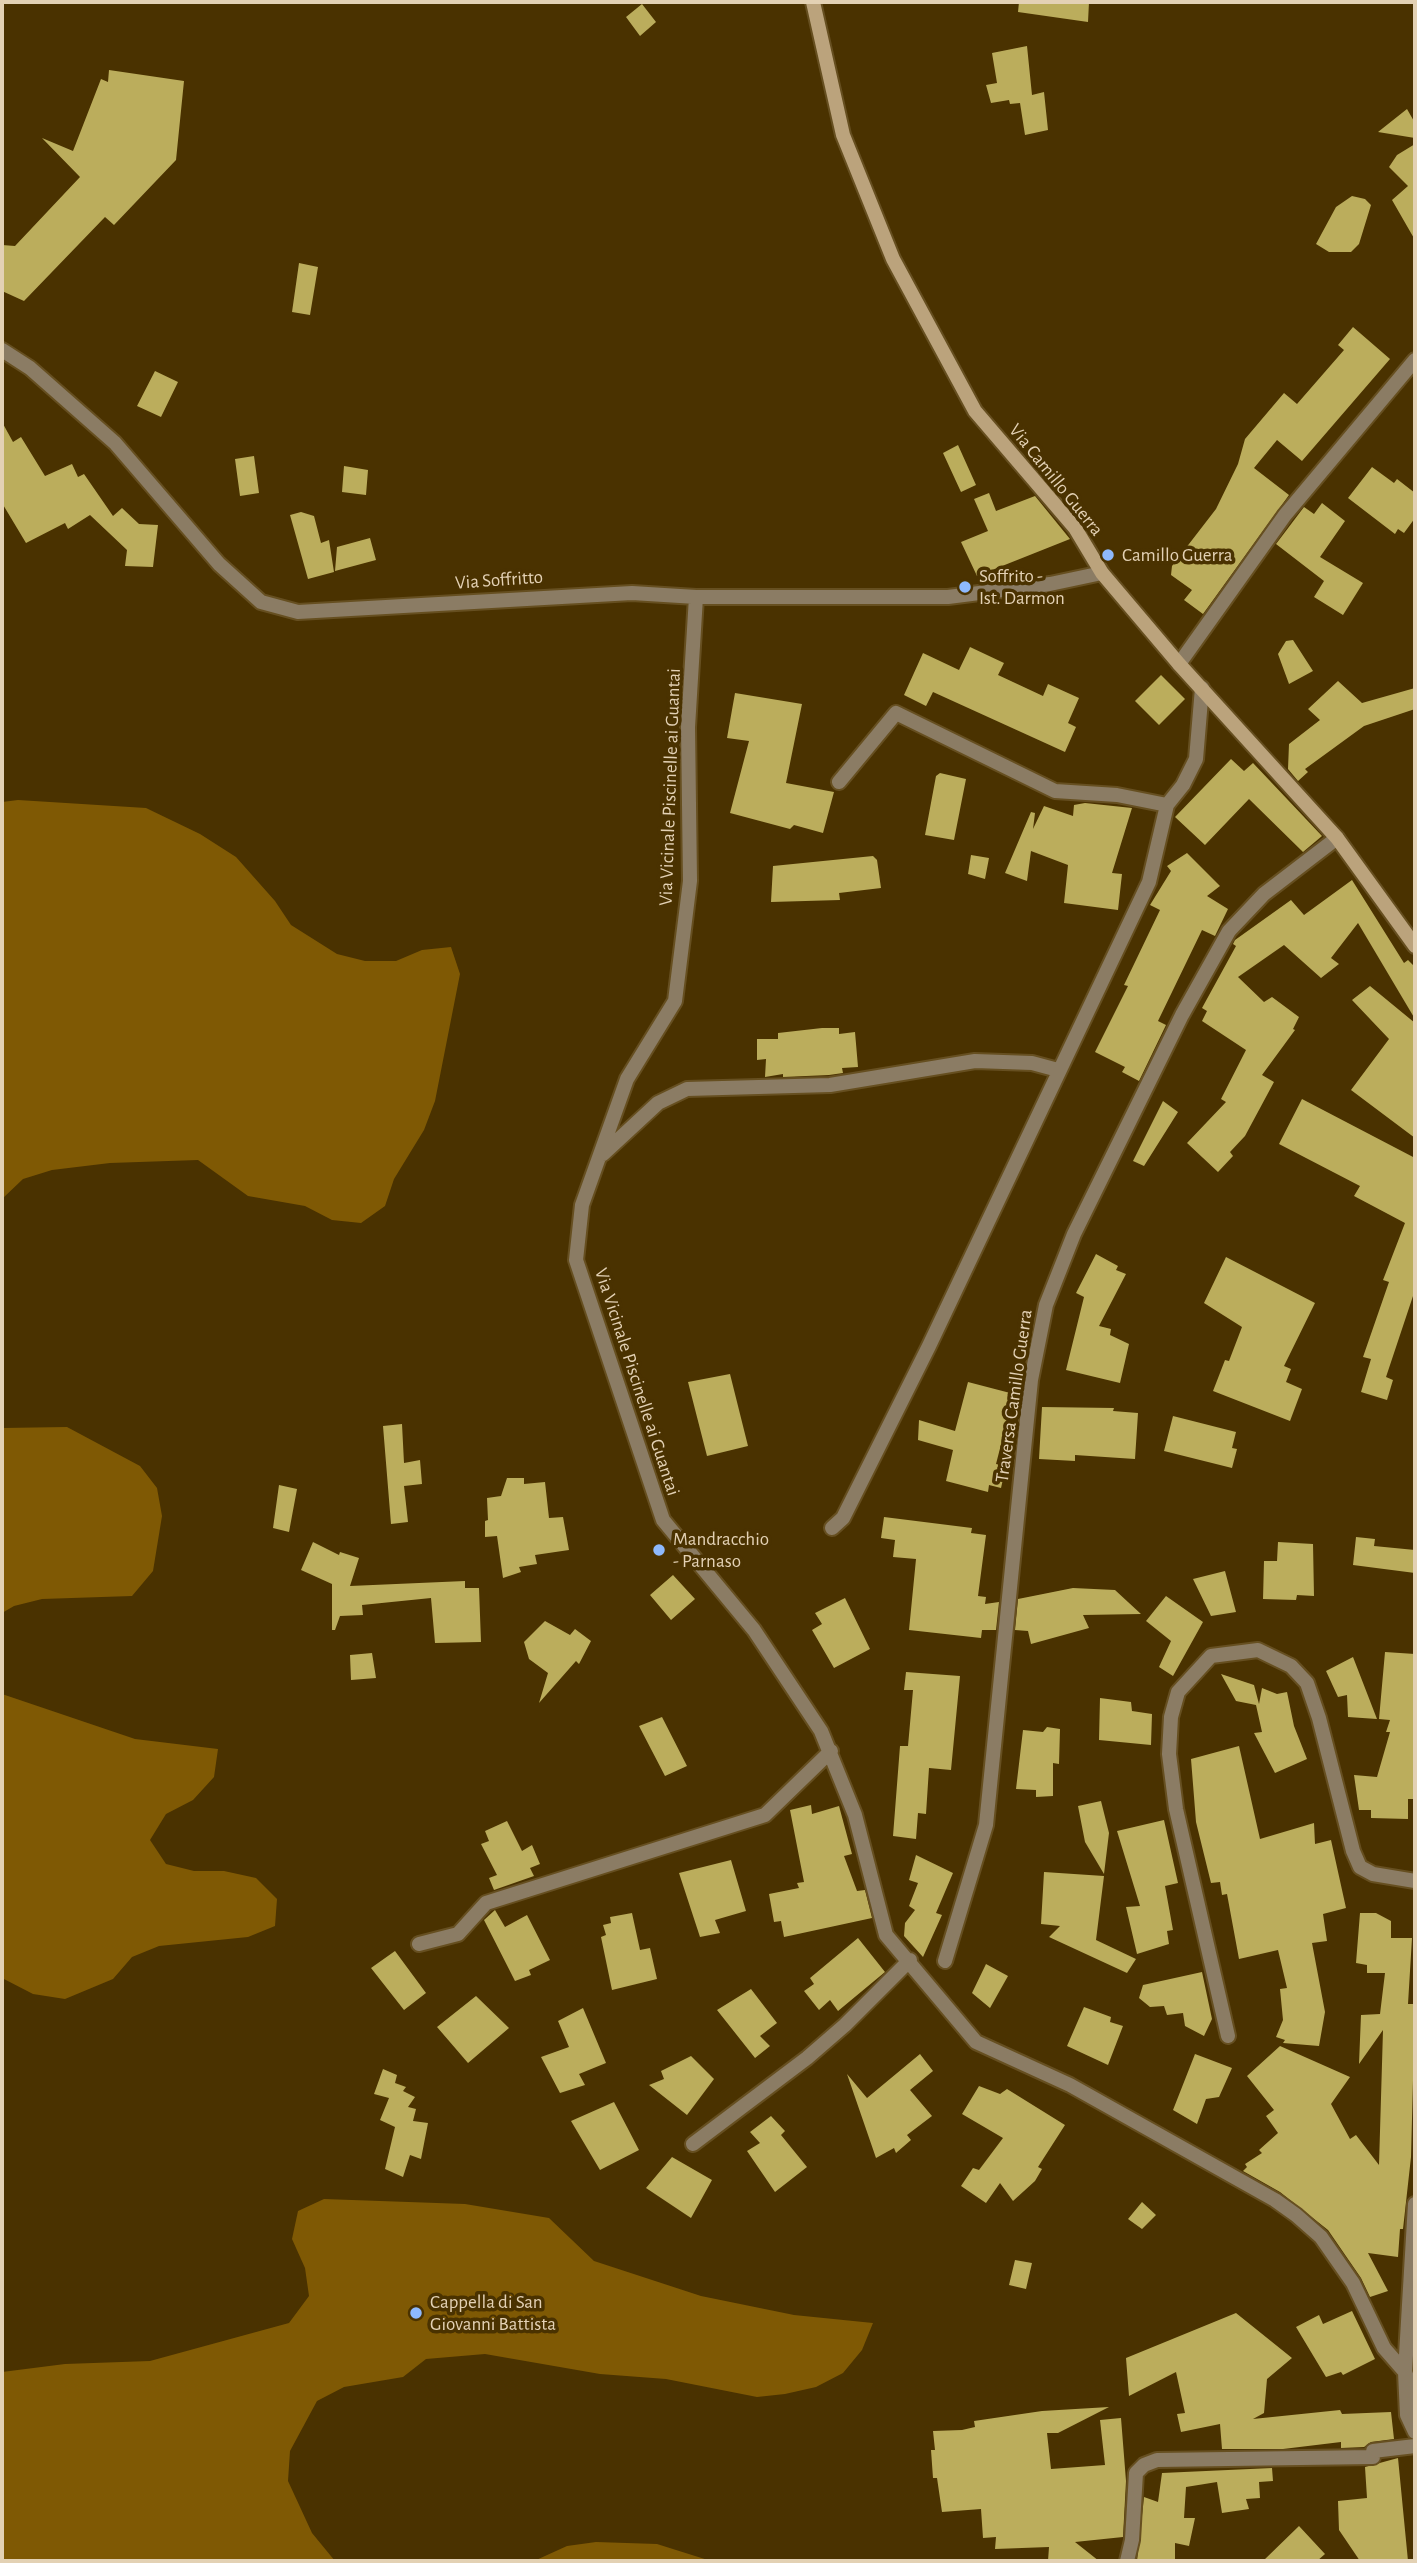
<!DOCTYPE html>
<style>
body{margin:0}
#map{position:relative;width:1417px;height:2563px;overflow:hidden;background:#4a3200;font-family:"Alegreya Sans",sans-serif}
canvas{display:block}
.frame{position:absolute;inset:0;border:4px solid #e3d1b4;pointer-events:none}
</style>
<div id="map">
<canvas width="1417" height="2563"></canvas>
<div class="frame"></div>
</div>
<script>
const context = document.querySelector('canvas').getContext('2d');
context.lineJoin = 'round';
function fill(path, color) { context.fillStyle = color; context.fill(path, 'evenodd'); }
const shape = rows => new Path2D(rows.map(r => 'M' + r).join(''));
function stroke(path, color, width, dash) { context.strokeStyle = color; context.lineWidth = width; context.lineCap = dash ? 'butt' : 'round'; context.setLineDash(dash || []); context.stroke(path); }
function label(font, color, halo, rows, align = 'center') {
  context.font = font + ' "Alegreya Sans",sans-serif'; context.lineWidth = 7; context.setLineDash([]); context.textBaseline = 'middle'; context.strokeStyle = halo; context.fillStyle = color; for (const [text, x, y, turn = 0] of rows) {
    context.save(); context.translate(x, y); context.rotate((+turn || 0) * Math.PI / 180); context.textAlign = isNaN(turn) ? turn : align; if (halo) context.strokeText(text, 0, 0); context.fillText(text, 0, 0); context.restore();
  }
}
const green = shape([
 [18,800,146,808,200,834,236,857,275,901,291,925,337,954,365,961,396,961,422,950,451,947,460,974,435,1101,424,1130,394,1179,385,1206,361,1223,332,1220,305,1206,248,1196,198,1160,110,1163,52,1170,23,1179,2,1199,2,802],
 [67,1427,140,1466,157,1488,162,1516,153,1571,132,1596,42,1599,14,1606,2,1613,2,1428],
 [2,1694,135,1739,218,1749,214,1777,193,1800,166,1814,150,1840,166,1864,194,1871,224,1871,256,1878,277,1899,275,1926,248,1937,159,1946,132,1957,113,1979,65,1999,33,1994,2,1978],
 [324,2199,465,2204,549,2218,594,2261,701,2296,794,2315,873,2323,862,2350,843,2373,816,2387,785,2394,757,2397,666,2379,600,2374,485,2354,426,2359,403,2377,344,2387,317,2401,290,2451,288,2481,312,2533,335,2561,2,2561,2,2372,65,2364,150,2361,289,2323,309,2296,305,2268,292,2239,298,2211],
 [596,2542,657,2544,711,2561,534,2561,567,2546]
]);
const building = shape([
 [1019,2,1089,2,1088,22,1018,12],
 [642,4,656,22,640,36,626,17],
 [1027,46,1032,95,1044,92,1048,130,1025,135,1020,103,1010,104,1009,100,991,103,986,85,997,83,992,53],
 [109,70,184,81,176,160,114,225,105,217,24,301,2,291,2,245,15,246,80,177,42,138,73,151,101,79,108,82],
 [1407,109,1415,123,1415,138,1378,132],
 [1415,144,1415,240,1392,200,1408,186,1389,167,1397,155],
 [1352,196,1365,199,1371,205,1359,244,1351,252,1329,252,1316,244,1336,207],
 [299,263,318,267,310,315,292,312],
 [1353,327,1390,359,1302,461,1277,440,1254,468,1289,495,1203,614,1184,600,1192,590,1171,575,1172,566,1216,509,1238,464,1245,439,1284,393,1297,404,1344,350,1338,345],
 [155,371,178,382,161,417,137,406],
 [2,422,13,442,21,437,45,476,72,464,78,477,84,474,113,516,122,508,139,524,158,525,153,567,125,566,127,550,90,515,68,529,65,523,26,543,2,503],
 [958,445,976,485,961,492,943,453],
 [254,456,259,493,240,496,235,459],
 [344,466,368,470,366,495,342,492],
 [1372,467,1394,483,1397,479,1415,493,1415,518,1404,533,1398,529,1395,534,1348,498],
 [989,493,996,511,1035,496,1070,539,977,576,961,542,988,531,974,499],
 [1322,503,1345,521,1320,557,1363,583,1343,615,1314,597,1324,581,1276,544,1304,507,1314,514],
 [301,512,314,516,321,543,329,540,334,572,308,579,290,515],
 [370,538,376,560,335,571,337,547],
 [1293,640,1313,671,1289,684,1278,654,1286,641],
 [970,647,1004,663,998,675,1043,696,1048,684,1079,698,1068,723,1076,727,1065,752,933,692,926,706,904,695,923,653,959,670],
 [1161,675,1185,699,1159,725,1135,701],
 [1338,681,1362,703,1415,688,1415,709,1364,726,1305,769,1308,772,1298,781,1288,769,1289,744,1320,720,1308,709],
 [735,693,802,704,786,783,834,792,823,833,794,825,790,829,730,813,749,741,727,738],
 [1231,759,1244,771,1253,763,1322,836,1303,852,1249,799,1205,845,1175,817],
 [940,773,966,779,954,840,925,835,936,776],
 [1085,803,1132,808,1112,873,1122,874,1118,910,1064,903,1068,865,1031,851,1027,881,1005,873,1031,812,1035,813,1033,829,1044,806,1073,816,1074,805],
 [1187,853,1220,886,1207,896,1228,909,1215,936,1202,930,1158,1021,1166,1025,1139,1081,1122,1072,1125,1067,1095,1052,1128,986,1124,985,1160,910,1150,905,1171,871,1167,866],
 [971,855,989,858,985,879,968,874],
 [873,856,877,860,881,888,839,893,840,900,771,902,773,866],
 [1352,880,1404,963,1408,960,1415,967,1415,1019,1358,923,1331,958,1339,964,1321,978,1284,945,1238,977,1264,1002,1272,997,1299,1017,1293,1029,1295,1030,1262,1075,1274,1082,1245,1136,1230,1152,1233,1156,1218,1172,1187,1143,1226,1102,1221,1099,1246,1050,1202,1021,1207,1011,1202,1008,1236,946,1233,944,1235,940,1291,900,1304,915],
 [1370,986,1415,1023,1415,1138,1351,1090,1389,1039,1352,1000],
 [822,1028,839,1028,839,1034,855,1032,858,1067,842,1068,843,1073,829,1075,783,1077,783,1074,765,1077,766,1059,757,1060,757,1039,778,1039,778,1033],
 [1302,1099,1415,1158,1415,1290,1386,1377,1393,1380,1387,1400,1361,1392,1371,1359,1363,1357,1389,1282,1383,1280,1405,1223,1354,1196,1360,1186,1279,1144],
 [1163,1101,1178,1112,1144,1166,1133,1161],
 [1096,1254,1118,1266,1116,1270,1126,1274,1099,1326,1111,1329,1110,1335,1129,1344,1120,1383,1066,1370,1084,1297,1076,1293],
 [1226,1257,1315,1303,1284,1366,1291,1369,1286,1382,1302,1389,1290,1421,1213,1391,1225,1360,1229,1361,1242,1327,1204,1303],
 [730,1374,748,1446,707,1456,688,1382],
 [968,1382,1014,1394,996,1464,1006,1466,1001,1488,989,1485,988,1492,946,1481,953,1450,918,1440,919,1420,955,1431],
 [1042,1407,1114,1408,1113,1411,1138,1413,1135,1459,1075,1455,1075,1461,1039,1459],
 [1173,1416,1236,1432,1232,1448,1237,1449,1232,1468,1164,1451],
 [402,1424,404,1463,420,1460,422,1484,404,1486,408,1522,391,1524,383,1426],
 [507,1478,524,1478,524,1484,545,1482,549,1518,563,1517,569,1550,535,1555,537,1564,519,1567,521,1572,503,1578,497,1536,485,1537,485,1521,488,1520,487,1498,501,1496],
 [279,1485,297,1489,289,1532,273,1528],
 [884,1517,972,1528,971,1533,986,1535,978,1596,986,1597,985,1604,999,1602,996,1630,982,1630,981,1638,909,1630,916,1559,893,1557,895,1540,881,1538],
 [1356,1537,1375,1539,1374,1546,1415,1550,1415,1573,1353,1565],
 [313,1542,339,1555,340,1552,359,1558,350,1586,465,1581,465,1588,479,1588,481,1642,435,1643,431,1598,362,1605,363,1615,340,1616,335,1630,332,1630,332,1584,301,1570],
 [1278,1542,1313,1544,1314,1596,1297,1595,1296,1600,1263,1599,1264,1561,1277,1561],
 [1225,1571,1236,1612,1211,1616,1193,1579],
 [673,1575,695,1599,671,1620,650,1595],
 [1073,1588,1115,1590,1141,1614,1083,1615,1089,1628,1031,1644,1028,1631,1015,1630,1018,1599],
 [1166,1596,1203,1622,1173,1676,1159,1667,1171,1641,1146,1621],
 [845,1598,870,1649,834,1668,812,1630,822,1624,815,1613],
 [545,1621,570,1635,575,1629,591,1641,579,1664,576,1661,539,1703,548,1673,529,1659,524,1642],
 [1385,1652,1415,1654,1415,1799,1408,1799,1408,1819,1371,1818,1371,1810,1359,1810,1354,1775,1377,1777,1390,1732,1386,1732,1390,1720,1379,1719],
 [372,1653,376,1678,351,1680,350,1655],
 [1353,1657,1377,1719,1348,1717,1347,1695,1338,1697,1326,1671],
 [906,1672,960,1676,951,1770,929,1768,926,1814,918,1813,916,1839,893,1836,900,1746,908,1746,913,1690,904,1690],
 [1221,1674,1254,1685,1259,1704,1262,1688,1277,1694,1287,1692,1294,1726,1307,1759,1275,1773,1254,1733,1262,1732,1256,1705,1236,1701],
 [1100,1698,1131,1702,1132,1711,1152,1714,1151,1745,1099,1740],
 [662,1717,687,1766,665,1776,639,1726],
 [1047,1727,1060,1729,1059,1764,1053,1763,1053,1796,1036,1797,1036,1790,1016,1789,1023,1730,1043,1732],
 [1239,1746,1260,1839,1314,1823,1315,1844,1331,1840,1346,1908,1323,1914,1327,1941,1312,1943,1325,2012,1319,2046,1283,2043,1285,2040,1276,2037,1283,2020,1280,1989,1287,1988,1278,1950,1239,1959,1227,1894,1222,1895,1220,1882,1211,1883,1196,1822,1191,1759],
 [1101,1801,1109,1833,1104,1874,1085,1842,1078,1806],
 [811,1805,812,1814,839,1806,852,1854,844,1856,857,1891,865,1890,872,1918,784,1937,781,1921,774,1922,769,1894,799,1888,797,1883,804,1882,790,1810],
 [1164,1820,1178,1883,1165,1886,1173,1930,1167,1931,1169,1944,1137,1954,1126,1907,1140,1906,1117,1831],
 [507,1821,522,1851,532,1845,540,1864,530,1868,534,1876,494,1890,489,1878,497,1875,481,1844,489,1841,485,1831],
 [916,1855,953,1873,936,1913,942,1915,923,1957,904,1936,905,1923,915,1910,909,1906,918,1883,909,1880],
 [731,1860,746,1911,715,1920,720,1933,700,1937,679,1873],
 [1044,1872,1104,1876,1096,1940,1136,1959,1127,1973,1049,1937,1060,1926,1041,1924],
 [495,1910,505,1927,527,1915,550,1960,529,1970,531,1975,515,1981,484,1920],
 [632,1913,640,1950,650,1948,657,1979,612,1990,601,1937,606,1935,603,1925,611,1923,610,1917],
 [1360,1913,1376,1913,1391,1921,1391,1938,1412,1938,1408,2004,1415,2004,1411,2157,1403,2229,1400,2229,1398,2257,1368,2253,1388,2291,1370,2297,1361,2278,1328,2230,1280,2192,1243,2171,1247,2167,1245,2164,1262,2153,1259,2150,1278,2133,1266,2116,1274,2110,1247,2076,1280,2046,1350,2077,1331,2104,1350,2139,1356,2135,1379,2165,1383,2030,1359,2064,1361,2015,1380,2014,1385,1973,1367,1973,1367,1965,1356,1963],
 [858,1938,885,1972,838,2011,830,2000,819,2010,804,1991,814,1984,810,1978],
 [395,1951,426,1993,404,2010,371,1968],
 [986,1964,1008,1976,990,2008,972,1993],
 [1202,1972,1212,2019,1204,2036,1185,2026,1183,2013,1167,2015,1164,2006,1150,2007,1139,1998,1143,1985],
 [751,1989,777,2023,760,2036,770,2046,755,2058,717,2010],
 [476,1996,509,2028,468,2063,437,2027],
 [1084,2007,1111,2017,1110,2022,1123,2026,1108,2065,1067,2046],
 [583,2008,606,2063,579,2074,585,2085,560,2093,541,2057,569,2047,558,2021],
 [920,2054,933,2071,910,2090,932,2116,907,2135,911,2140,896,2153,894,2148,876,2158,847,2074,867,2098],
 [1195,2054,1232,2068,1219,2097,1206,2099,1197,2124,1173,2110],
 [691,2056,714,2079,687,2115,649,2085,664,2079,661,2071],
 [383,2069,397,2075,395,2083,406,2087,403,2091,415,2097,408,2107,416,2109,413,2121,428,2123,421,2159,410,2155,403,2177,385,2169,395,2127,380,2120,389,2098,374,2094],
 [979,2086,1000,2094,1007,2089,1065,2125,1038,2167,1042,2169,1035,2181,1013,2201,1000,2183,986,2203,961,2186,973,2168,979,2170,1003,2138,962,2114],
 [614,2102,639,2150,600,2170,571,2121],
 [771,2116,785,2131,781,2135,807,2167,775,2192,747,2151,760,2143,750,2132],
 [672,2157,712,2180,691,2218,646,2188],
 [1142,2202,1156,2215,1142,2229,1128,2219],
 [1015,2260,1032,2263,1026,2289,1009,2285],
 [1352,2311,1375,2359,1343,2375,1341,2372,1326,2377,1296,2327,1319,2315,1323,2324],
 [1236,2313,1292,2358,1267,2379,1264,2413,1253,2419,1340,2410,1342,2414,1391,2412,1394,2439,1371,2442,1364,2447,1341,2448,1341,2442,1283,2449,1222,2449,1220,2424,1181,2432,1177,2414,1185,2413,1176,2372,1129,2396,1126,2358],
 [1109,2407,1058,2433,1047,2433,1051,2469,1105,2465,1100,2420,1121,2418,1126,2481,1123,2537,1075,2542,1099,2561,1048,2561,1049,2547,995,2549,996,2537,983,2538,981,2509,942,2512,937,2478,933,2478,931,2450,935,2450,933,2431,962,2430,975,2427,974,2421,1042,2411],
 [1398,2458,1408,2561,1360,2561,1339,2530,1338,2501,1367,2498,1365,2467],
 [1272,2468,1273,2481,1259,2482,1260,2498,1246,2499,1249,2509,1222,2513,1217,2482,1186,2487,1184,2518,1195,2518,1189,2546,1175,2543,1175,2561,1137,2561,1144,2497,1158,2502,1162,2473],
 [1299,2526,1325,2554,1317,2561,1263,2561]
]);
const street = shape([
 [2,350,30,368,115,443,219,564,261,602,298,612,632,593,696,597,948,597,1050,584,1102,573],
 [696,597,688,727,690,881,675,1001,627,1079,582,1205,576,1260,663,1520,754,1630,821,1731,855,1815,886,1935,976,2042,1070,2085,1275,2200,1296,2215,1321,2237,1353,2283,1384,2348,1405,2372,1415,2397],
 [1179,664,1285,515,1415,360],
 [839,782,896,713,1055,791,1117,795,1167,805],
 [603,1154,658,1103,687,1089,830,1085,975,1061,1032,1063,1058,1070],
 [832,1528,843,1518,929,1346,1149,882,1167,805,1183,785,1196,759,1202,688],
 [419,1944,458,1934,486,1903,765,1815,831,1751],
 [945,1961,986,1825,1031,1380,1046,1305,1074,1234,1182,1015,1229,931,1264,894,1337,838],
 [1228,2036,1176,1809,1169,1754,1171,1717,1178,1692,1211,1656,1258,1650,1291,1666,1307,1683,1319,1718,1353,1851,1360,1867,1373,1874,1415,1881],
 [693,2144,807,2058,845,2025,910,1960],
 [1415,2204,1405,2372,1407,2415,1415,2432],
 [1127,2561,1132,2540,1136,2473,1144,2465,1157,2460,1373,2457,1373,2451,1415,2446]
]);
const secondary = shape([
 [813,2,843,135,893,259,975,411,1075,528,1102,573,1179,664,1337,838,1415,946]
]);
const markers = [
 [1108,555,7,"#8eb9fd"],
 [965,587,7,"#8eb9fd"],
 [659,1550,7,"#8eb9fd"],
 [416,2313,7,"#8eb9fd"]
];
const streetNames = [
 ["Via Camillo Guerra",1056,480,51],
 ["Via Soffritto",499,580,-4],
 ["Via Vicinale Piscinelle ai Guantai",670,787,-88],
 ["Via Vicinale Piscinelle ai Guantai",637,1382,72],
 ["Traversa Camillo Guerra",1014,1396,-82]
];
const poiNames = [
 ["Camillo Guerra",1122,555],
 ["Soffrito -",979,576],
 ["Ist. Darmon",979,598],
 ["Mandracchio",673,1539],
 ["- Parnaso",673,1561],
 ["Cappella di San",430,2302],
 ["Giovanni Battista",430,2324]
];
fill(green, '#7f5904');
fill(building, '#bbad5c');
stroke(street, '#664f20', 18);
stroke(secondary, '#664f20', 18);
stroke(street, '#8b7c64', 14);
stroke(secondary, '#bba37c', 14);
for (const [x, y, r, color] of markers) { const dot = new Path2D(); dot.arc(x, y, r, 0, 2 * Math.PI); context.fillStyle = color; context.fill(dot); stroke(dot, '#4a3200', 2.5); }
label('19px', '#e3d1b4', '#4a3200', streetNames);
label('19px', '#e3d1b4', '#4a3200', poiNames, 'left');
</script>
